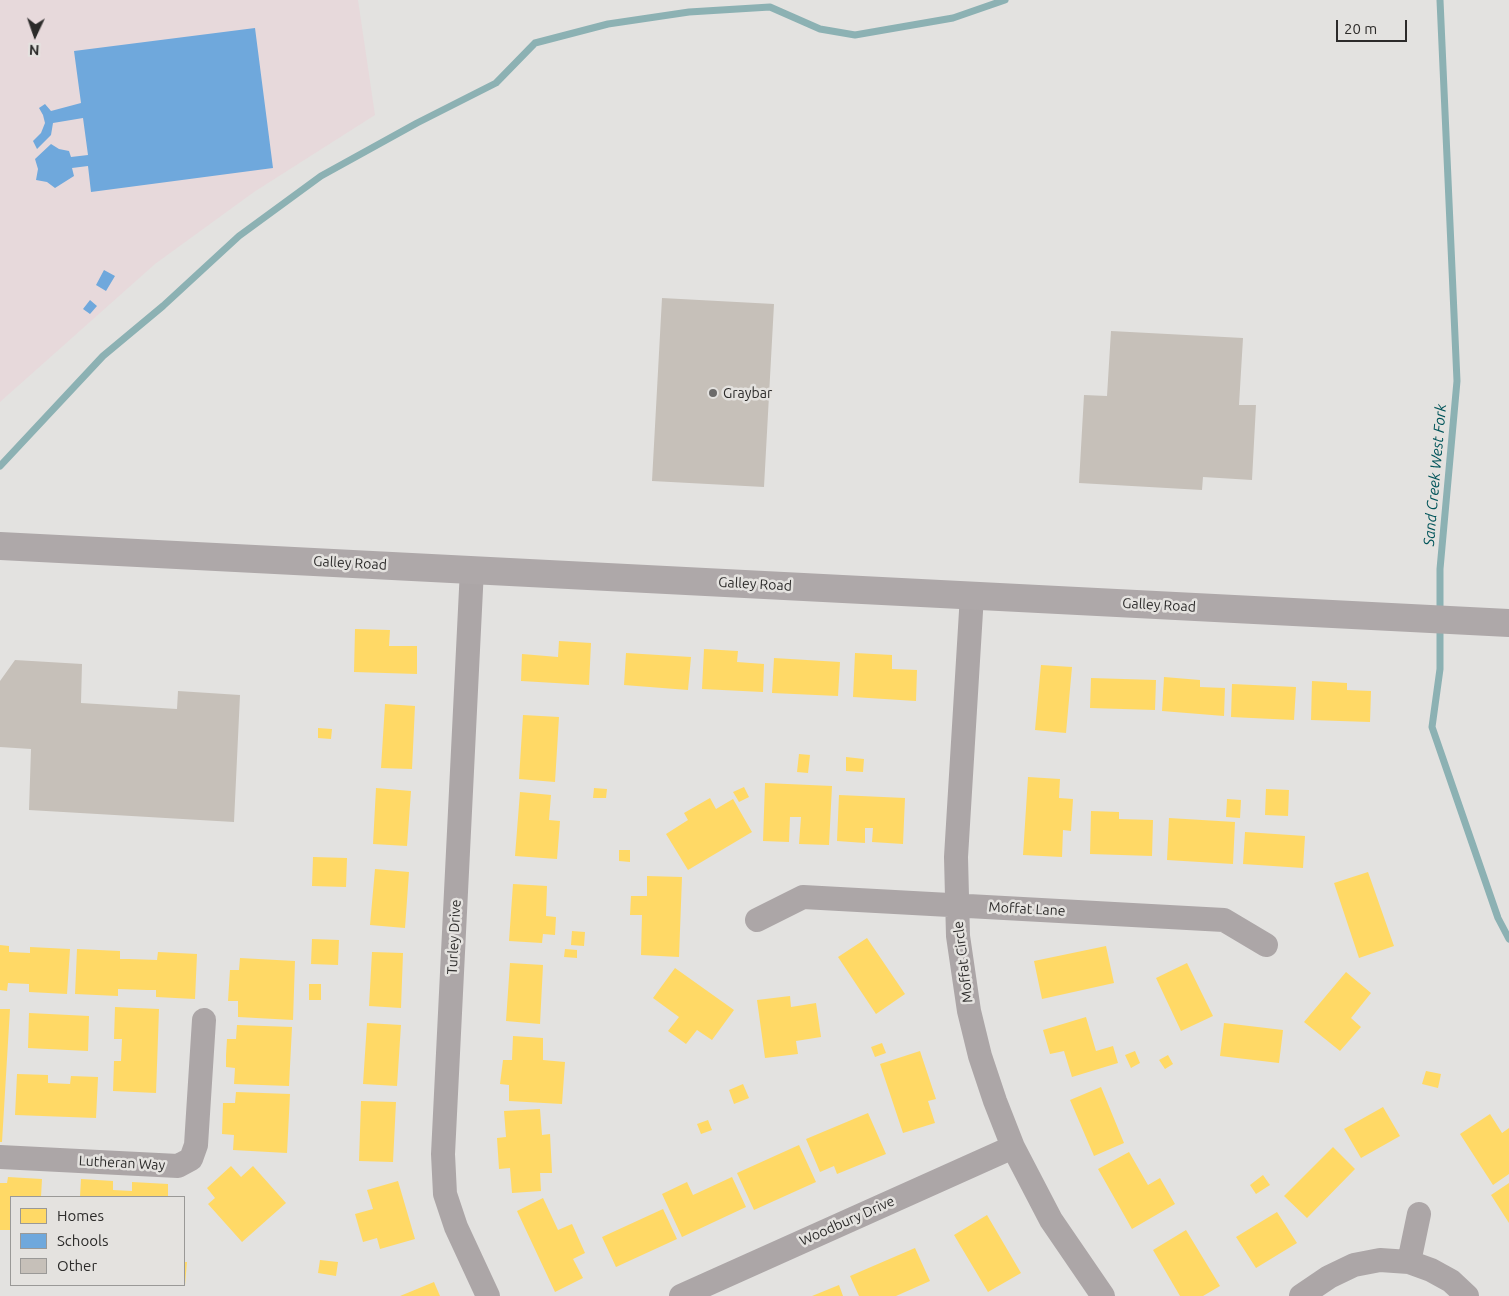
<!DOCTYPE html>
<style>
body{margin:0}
#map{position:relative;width:1509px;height:1296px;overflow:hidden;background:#e3e2e0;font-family:Ubuntu,sans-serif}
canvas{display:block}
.legend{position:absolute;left:10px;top:1196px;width:175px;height:90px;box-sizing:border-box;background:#e4e2df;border:1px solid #9a9997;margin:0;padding:6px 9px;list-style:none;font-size:15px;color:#2c2b2a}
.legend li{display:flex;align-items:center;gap:10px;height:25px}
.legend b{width:25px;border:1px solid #9a9997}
.north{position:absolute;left:10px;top:10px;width:50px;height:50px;-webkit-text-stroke:4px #e4e2df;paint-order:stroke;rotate:183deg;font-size:14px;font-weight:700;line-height:20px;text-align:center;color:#2c2b2a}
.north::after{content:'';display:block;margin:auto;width:18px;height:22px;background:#2c2b2a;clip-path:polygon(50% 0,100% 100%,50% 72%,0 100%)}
.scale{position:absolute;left:1336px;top:20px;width:71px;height:22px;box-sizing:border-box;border:2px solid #2c2b2a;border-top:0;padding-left:6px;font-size:15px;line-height:18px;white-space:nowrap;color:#2c2b2a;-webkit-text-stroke:4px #e4e2df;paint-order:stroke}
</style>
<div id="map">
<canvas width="1509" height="1296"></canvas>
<ul class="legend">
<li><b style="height:14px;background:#ffd966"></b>Homes</li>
<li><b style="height:14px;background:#6fa8dc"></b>Schools</li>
<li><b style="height:14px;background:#c6c0b9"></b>Other</li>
</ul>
<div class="north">N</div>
<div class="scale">20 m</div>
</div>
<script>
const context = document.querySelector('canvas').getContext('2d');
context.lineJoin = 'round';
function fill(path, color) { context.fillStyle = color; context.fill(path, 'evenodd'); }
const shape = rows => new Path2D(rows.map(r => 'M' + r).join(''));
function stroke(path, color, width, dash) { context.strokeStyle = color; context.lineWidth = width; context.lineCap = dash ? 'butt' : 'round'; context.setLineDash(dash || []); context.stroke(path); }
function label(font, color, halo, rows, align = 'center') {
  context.font = font + ' Ubuntu,sans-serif'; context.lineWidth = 5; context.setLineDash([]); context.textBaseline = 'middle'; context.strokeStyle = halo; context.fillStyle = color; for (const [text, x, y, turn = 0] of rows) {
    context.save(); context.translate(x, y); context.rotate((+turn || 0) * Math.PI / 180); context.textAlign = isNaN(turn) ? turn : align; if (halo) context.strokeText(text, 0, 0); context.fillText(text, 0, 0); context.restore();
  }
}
const education = shape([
 [0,0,358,0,375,115,254,192,155,264,0,402]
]);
const homes = shape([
 [355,629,390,630,389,646,417,646,417,674,354,672],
 [559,641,591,643,589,685,521,681,522,654,558,657],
 [704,649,738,651,737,662,764,664,763,692,702,689],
 [626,653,691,657,688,690,624,685],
 [855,653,892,655,892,669,917,670,916,701,853,697],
 [774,658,840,662,838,696,772,693],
 [1041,665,1072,667,1066,733,1035,730],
 [1164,677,1200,680,1200,687,1225,688,1224,716,1162,711],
 [1091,678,1156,680,1155,710,1090,708],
 [1312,681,1347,683,1347,690,1371,691,1370,722,1311,720],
 [1232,684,1296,687,1294,720,1231,717],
 [385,704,415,706,412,769,381,768],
 [523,715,559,717,555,782,519,779],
 [318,728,332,729,331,739,318,738],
 [799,754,810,755,808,773,797,772],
 [846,757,864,759,863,772,846,771],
 [1028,777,1060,779,1059,798,1073,799,1071,831,1063,830,1062,857,1023,855],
 [765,783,832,786,829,845,799,844,801,817,790,817,789,842,763,841],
 [744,787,749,797,739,802,733,792],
 [376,788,411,791,407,846,373,844],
 [594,788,607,789,606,798,593,798],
 [1266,789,1289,790,1288,816,1265,815],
 [520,792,551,795,549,820,560,821,557,859,515,856],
 [839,795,905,798,903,844,872,842,873,828,865,828,865,843,837,841],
 [710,798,716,809,733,799,752,832,688,870,666,834,688,820,684,813],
 [1227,799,1241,800,1240,818,1226,817],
 [1091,811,1119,812,1119,819,1153,820,1152,856,1090,854],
 [1169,818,1235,822,1233,864,1167,860],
 [1245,832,1305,836,1303,868,1243,864],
 [619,850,630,850,630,862,619,861],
 [313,857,347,858,346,887,312,886],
 [375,869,409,872,405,928,370,925],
 [1368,872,1394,946,1359,958,1334,883],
 [647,876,682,877,679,957,641,955,642,915,630,915,631,896,647,896],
 [513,884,547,886,546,916,556,917,555,935,543,934,542,943,509,941],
 [572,931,585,932,584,946,571,945],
 [867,938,905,994,876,1014,838,957],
 [312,939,339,940,338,965,311,964],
 [0,945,9,946,9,952,30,953,30,947,70,949,67,994,29,992,29,984,8,983,7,991,0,990],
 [1106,946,1114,983,1042,999,1034,961],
 [77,949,120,951,120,959,129,959,157,960,158,952,197,954,195,999,156,997,156,990,147,990,118,989,118,996,75,994],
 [565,949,577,950,577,958,564,957],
 [372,952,403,953,401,1008,369,1006],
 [240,958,295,961,293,1020,238,1017,238,1001,228,1001,230,970,239,970],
 [510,963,543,965,540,1024,506,1021],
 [1187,963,1213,1016,1181,1031,1156,978],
 [675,968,734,1010,712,1040,697,1030,686,1044,668,1031,679,1017,653,998],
 [1346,972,1371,993,1351,1018,1361,1027,1340,1051,1304,1022],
 [309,984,321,984,321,1000,309,1000],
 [790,996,791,1007,816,1003,821,1037,796,1041,798,1054,765,1058,757,1000],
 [115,1007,159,1009,156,1093,113,1091,114,1061,121,1061,122,1039,114,1039],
 [0,1009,10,1009,2,1142,0,1142],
 [29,1013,89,1016,88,1051,28,1048],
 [1086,1017,1096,1051,1113,1046,1118,1063,1072,1077,1064,1051,1050,1054,1043,1030],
 [367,1023,401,1025,397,1086,363,1084],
 [1224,1023,1283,1030,1279,1063,1220,1056],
 [237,1025,292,1027,289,1086,234,1084,235,1068,226,1067,226,1055,227,1039,236,1039],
 [513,1036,543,1038,543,1060,565,1062,562,1104,509,1101,509,1085,500,1084,503,1060,512,1060],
 [882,1043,886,1053,875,1057,871,1047],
 [920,1051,936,1099,928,1101,935,1123,903,1133,880,1064],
 [1135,1051,1140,1063,1131,1068,1125,1055],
 [1168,1055,1173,1064,1165,1069,1159,1060],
 [1426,1071,1441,1074,1438,1088,1422,1084],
 [17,1074,48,1075,48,1083,70,1084,71,1076,98,1077,96,1118,15,1115],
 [743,1084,749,1098,734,1104,729,1090],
 [1101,1087,1124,1143,1094,1156,1070,1100],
 [236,1092,290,1094,287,1153,233,1150,234,1135,222,1134,223,1103,235,1103],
 [361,1101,396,1102,393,1162,359,1161],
 [1383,1107,1400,1136,1361,1158,1344,1129],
 [540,1109,542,1135,550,1134,552,1173,540,1173,541,1191,512,1193,510,1168,499,1169,497,1138,506,1137,504,1111],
 [868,1113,886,1154,837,1174,834,1166,820,1172,806,1139],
 [1490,1114,1502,1133,1509,1128,1509,1174,1493,1185,1460,1134],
 [708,1120,712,1130,701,1134,697,1124],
 [799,1145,816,1182,754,1210,737,1173],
 [1333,1147,1355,1169,1307,1218,1284,1196],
 [1129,1152,1148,1185,1160,1178,1175,1204,1132,1229,1098,1169],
 [231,1166,241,1177,253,1166,286,1203,242,1242,208,1204,215,1198,207,1188],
 [1263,1175,1270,1185,1256,1194,1250,1185],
 [8,1177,42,1179,41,1197,11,1197,11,1230,0,1230,0,1183,7,1183],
 [732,1177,746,1207,682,1237,662,1194,687,1182,693,1195],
 [81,1179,113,1181,113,1190,132,1191,132,1182,168,1184,168,1197,80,1197],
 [398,1181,415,1239,380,1249,377,1238,363,1242,355,1214,373,1209,367,1190],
 [1509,1183,1509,1223,1491,1195],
 [543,1198,558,1230,572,1224,585,1253,573,1259,583,1278,555,1292,517,1211],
 [663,1209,677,1239,616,1267,602,1237],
 [1277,1212,1297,1243,1256,1268,1236,1237],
 [987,1215,1021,1273,988,1292,954,1235],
 [1186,1230,1220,1286,1203,1296,1180,1296,1153,1250],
 [915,1248,930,1281,896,1296,859,1296,850,1276],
 [320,1260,338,1262,336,1276,318,1273],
 [184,1262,187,1262,185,1285,184,1285],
 [434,1282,440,1296,400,1296],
 [839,1285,843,1296,812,1296]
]);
const schools = shape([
 [255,28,273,168,91,192,88,166,72,168,74,176,55,188,47,182,36,180,38,169,35,159,51,144,59,149,69,151,71,157,88,155,83,118,53,123,51,135,37,149,33,141,41,133,45,123,43,115,39,108,45,104,51,111,81,103,74,51],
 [104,270,115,276,106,291,96,285],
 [90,300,97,306,90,314,83,309]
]);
const stream = shape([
 [1440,0,1457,381,1440,569,1440,614],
 [0,466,103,356,163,306,239,236,321,176,417,123,496,83,535,43,608,24,689,12,770,7,820,29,855,35,953,18,1005,0],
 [1440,624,1440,669,1432,727,1498,918,1509,939]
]);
const building = shape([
 [662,298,774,304,764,487,652,481],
 [1111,331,1243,338,1239,405,1256,405,1252,480,1203,477,1202,490,1079,483,1084,395,1107,396],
 [15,660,82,664,81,703,177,709,178,691,240,695,234,822,29,810,31,749,0,747,0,681]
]);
const minor = shape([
 [472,569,443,1154,445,1194,456,1227,488,1296],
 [972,595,956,857,958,936,969,1011,980,1056,995,1101,1013,1147,1051,1220,1103,1296],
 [757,920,803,897,1224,920,1266,945],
 [0,1157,178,1166,191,1159,196,1145,204,1020],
 [1409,1262,1419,1214],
 [681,1296,1013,1147],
 [1301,1296,1329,1277,1354,1265,1380,1260,1409,1262,1431,1270,1451,1281,1467,1296]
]);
const major = shape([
 [0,546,1509,623]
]);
const markers = [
 [713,393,5,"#6c6b6a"]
];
const poiNames = [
 ["Graybar",723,393]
];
const streetNames = [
 ["Galley Road",350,563,3],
 ["Galley Road",755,584,3],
 ["Galley Road",1159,605,3],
 ["Moffat Lane",1027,909,3],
 ["Turley Drive",454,937,-87],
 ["Moffat Circle",963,962,-97],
 ["Lutheran Way",122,1163,3],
 ["Woodbury Drive",847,1221,-24]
];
const waterNames = [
 ["Sand Creek West Fork",1435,475,-85]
];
fill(education, '#e7d9db');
fill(homes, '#ffd966');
fill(schools, '#6fa8dc');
stroke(stream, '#8cb1b3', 7);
fill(building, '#c6c0b9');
stroke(minor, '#aca6a7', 24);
stroke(major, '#aea8a9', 28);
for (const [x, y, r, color] of markers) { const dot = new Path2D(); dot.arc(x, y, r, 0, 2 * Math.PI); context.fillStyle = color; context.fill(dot); stroke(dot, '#e4e2df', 2); }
label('14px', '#2c2b2a', '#e4e2df', poiNames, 'left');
label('14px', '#2c2b2a', '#e4e2df', streetNames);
label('italic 15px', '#00545a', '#e4e2df', waterNames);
</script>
